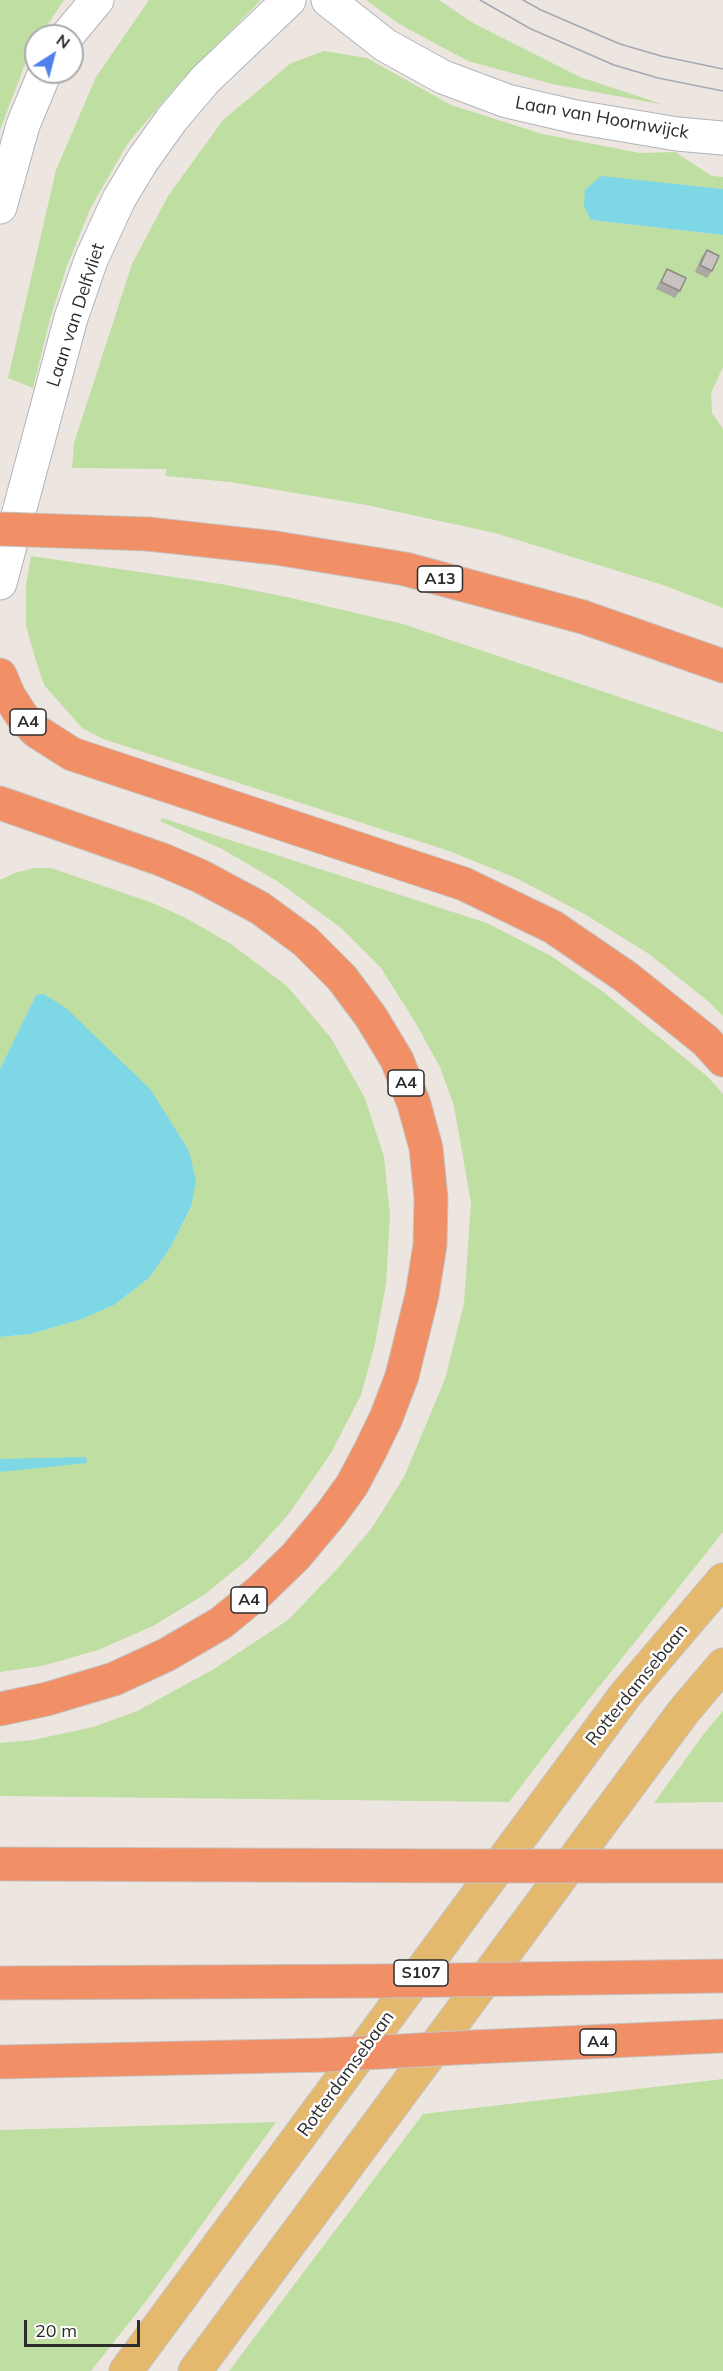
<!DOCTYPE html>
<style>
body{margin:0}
#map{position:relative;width:723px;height:2371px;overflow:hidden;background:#ede6e0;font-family:Mulish,sans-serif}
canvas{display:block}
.north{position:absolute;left:24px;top:24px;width:60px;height:60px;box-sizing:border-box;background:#fff;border:2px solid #ababab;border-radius:50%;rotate:36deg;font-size:16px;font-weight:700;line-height:24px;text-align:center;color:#2c2c2c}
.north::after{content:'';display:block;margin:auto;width:21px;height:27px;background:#4f81eb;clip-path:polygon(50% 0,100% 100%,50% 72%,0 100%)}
.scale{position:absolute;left:24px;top:2320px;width:116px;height:27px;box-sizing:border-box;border:3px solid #2c2c2c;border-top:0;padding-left:8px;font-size:18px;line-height:21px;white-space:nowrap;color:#2c2c2c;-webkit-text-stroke:4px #fff;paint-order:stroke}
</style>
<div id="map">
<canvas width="723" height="2371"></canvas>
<div class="north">N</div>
<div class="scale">20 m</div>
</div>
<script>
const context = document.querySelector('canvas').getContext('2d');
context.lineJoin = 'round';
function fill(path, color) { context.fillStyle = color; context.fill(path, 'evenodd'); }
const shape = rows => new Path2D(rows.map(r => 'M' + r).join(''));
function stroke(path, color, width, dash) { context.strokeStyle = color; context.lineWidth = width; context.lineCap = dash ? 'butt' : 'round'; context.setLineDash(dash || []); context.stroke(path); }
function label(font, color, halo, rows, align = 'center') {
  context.font = font + ' Mulish,sans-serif'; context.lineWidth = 5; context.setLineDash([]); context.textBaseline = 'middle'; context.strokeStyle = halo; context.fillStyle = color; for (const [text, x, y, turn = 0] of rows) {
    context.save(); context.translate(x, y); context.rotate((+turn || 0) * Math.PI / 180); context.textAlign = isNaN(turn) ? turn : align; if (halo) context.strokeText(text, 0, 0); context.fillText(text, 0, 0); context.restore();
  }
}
const green = shape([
 [0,0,64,0,40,36,36,36,36,42,30,51,0,130],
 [149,0,261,0,180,82,128,143,91,207,67,266,50,319,33,388,8,378,56,170,96,77],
 [366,0,439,0,473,23,580,77,665,105,552,84,468,61,399,24],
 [324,51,367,58,451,105,542,134,640,153,675,152,712,176,723,177,723,189,601,177,591,220,723,235,723,367,711,393,712,413,723,429,723,608,663,585,495,533,366,505,230,482,165,476,167,469,72,468,74,443,132,264,168,196,223,120,291,63],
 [31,556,221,584,287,597,403,624,723,732,723,1016,709,1002,649,954,586,915,516,878,449,851,103,739,82,728,44,685,35,658,26,626,26,585],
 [162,818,487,923,551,956,602,991,707,1076,723,1094,723,1532,558,1738,509,1802,0,1796,0,1743,33,1740,93,1727,137,1711,214,1669,288,1620,338,1568,371,1529,404,1477,445,1379,464,1303,471,1203,454,1106,440,1067,415,1022,381,968,341,928,277,881,222,849,160,821],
 [34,868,51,868,150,902,184,917,231,944,287,986,331,1038,365,1098,384,1157,390,1215,386,1284,375,1344,361,1395,331,1453,288,1515,248,1559,204,1595,153,1626,98,1650,42,1666,0,1672,0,1337,31,1334,82,1319,114,1305,149,1278,170,1248,191,1208,36,995,0,1069,0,880,15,873],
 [723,1711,723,1802,654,1803,703,1735],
 [723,2079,723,2371,229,2371,423,2114],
 [276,2122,150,2296,91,2371,0,2371,0,2130]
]);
const water = shape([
 [601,176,723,189,723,235,591,220,584,206,585,190],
 [44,994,67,1009,151,1090,189,1151,196,1181,191,1207,170,1248,149,1278,114,1305,82,1319,31,1334,0,1337,0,1069,36,995],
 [86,1457,87,1463,0,1472,0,1459]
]);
const secondary = shape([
 [328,0,385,45,443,77,507,101,576,117,677,134,723,138],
 [67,36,97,0],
 [0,207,23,125,45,72],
 [0,583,71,318,91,260,119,199,142,161,172,119,205,80,289,0]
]);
const primary = shape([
 [126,2371,626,1694,723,1580],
 [195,2371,684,1711,723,1665]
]);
const motorway = shape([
 [148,534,276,548,405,569,583,617,723,666],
 [0,675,9,696,22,716,36,731,72,754,464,884,553,927,626,977,706,1041,723,1060],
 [0,803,163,860,200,876,260,908,305,941,342,978,371,1017,397,1060,414,1104,426,1148,431,1198,430,1245,422,1295,402,1376,386,1418,370,1451,352,1485,331,1514,296,1556,260,1591,221,1623,166,1655,114,1679,47,1699,0,1709],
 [0,1864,465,1866],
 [605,1866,723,1866],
 [523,1979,723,1976],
 [0,1983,382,1981],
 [474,2047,723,2036],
 [0,2062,327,2055]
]);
const tram = shape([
 [480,0,531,29,614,65,658,78,723,91],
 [523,0,541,10,620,44,661,56,723,69]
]);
const motorwayBridge = shape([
 [0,529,148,534],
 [465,1866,605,1866],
 [382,1981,523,1979],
 [327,2055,474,2047]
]);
const wall = shape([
 [707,250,712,271,707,278,695,272,702,256],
 [667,269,680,291,675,298,656,289]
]);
const building = shape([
 [707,250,719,256,712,271,700,265,707,250],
 [667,269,686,278,680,291,661,282,667,269]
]);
const shields = [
 [440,579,45],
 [28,722,36],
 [406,1083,36],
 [249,1600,36],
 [421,1973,54],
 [598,2042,36]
];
const shieldNames = [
 ["A13",440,579],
 ["A4",28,722],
 ["A4",406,1083],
 ["A4",249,1600],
 ["S107",421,1973],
 ["A4",598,2042]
];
const streetNames = [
 ["Laan van Hoornwijck",602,118,10],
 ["Laan van Delfvliet",76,315,-72],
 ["Rotterdamsebaan",637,1685,-51],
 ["Rotterdamsebaan",346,2074,-54]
];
fill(green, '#bfdea2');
fill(water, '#7dd7e5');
stroke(secondary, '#b0b4bb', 35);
stroke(primary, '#c4c4c4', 35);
stroke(motorway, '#c4c4c4', 35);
stroke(secondary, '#fff', 33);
stroke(primary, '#e5b96d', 33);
stroke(motorway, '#f19067', 33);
stroke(tram, '#a3a8b5', 1.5);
stroke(motorwayBridge, '#c4c4c4', 35, []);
stroke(motorwayBridge, '#f19067', 33);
fill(wall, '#aca8a4');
fill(building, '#c8c3bf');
stroke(building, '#8c8886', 1.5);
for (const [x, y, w] of shields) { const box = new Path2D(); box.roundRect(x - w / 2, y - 13, w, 26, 4.5); context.fillStyle = '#fff'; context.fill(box); stroke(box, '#2c2c2c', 1.5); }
label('bold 16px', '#2c2c2c', null, shieldNames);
label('18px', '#2c2c2c', '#fff', streetNames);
</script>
